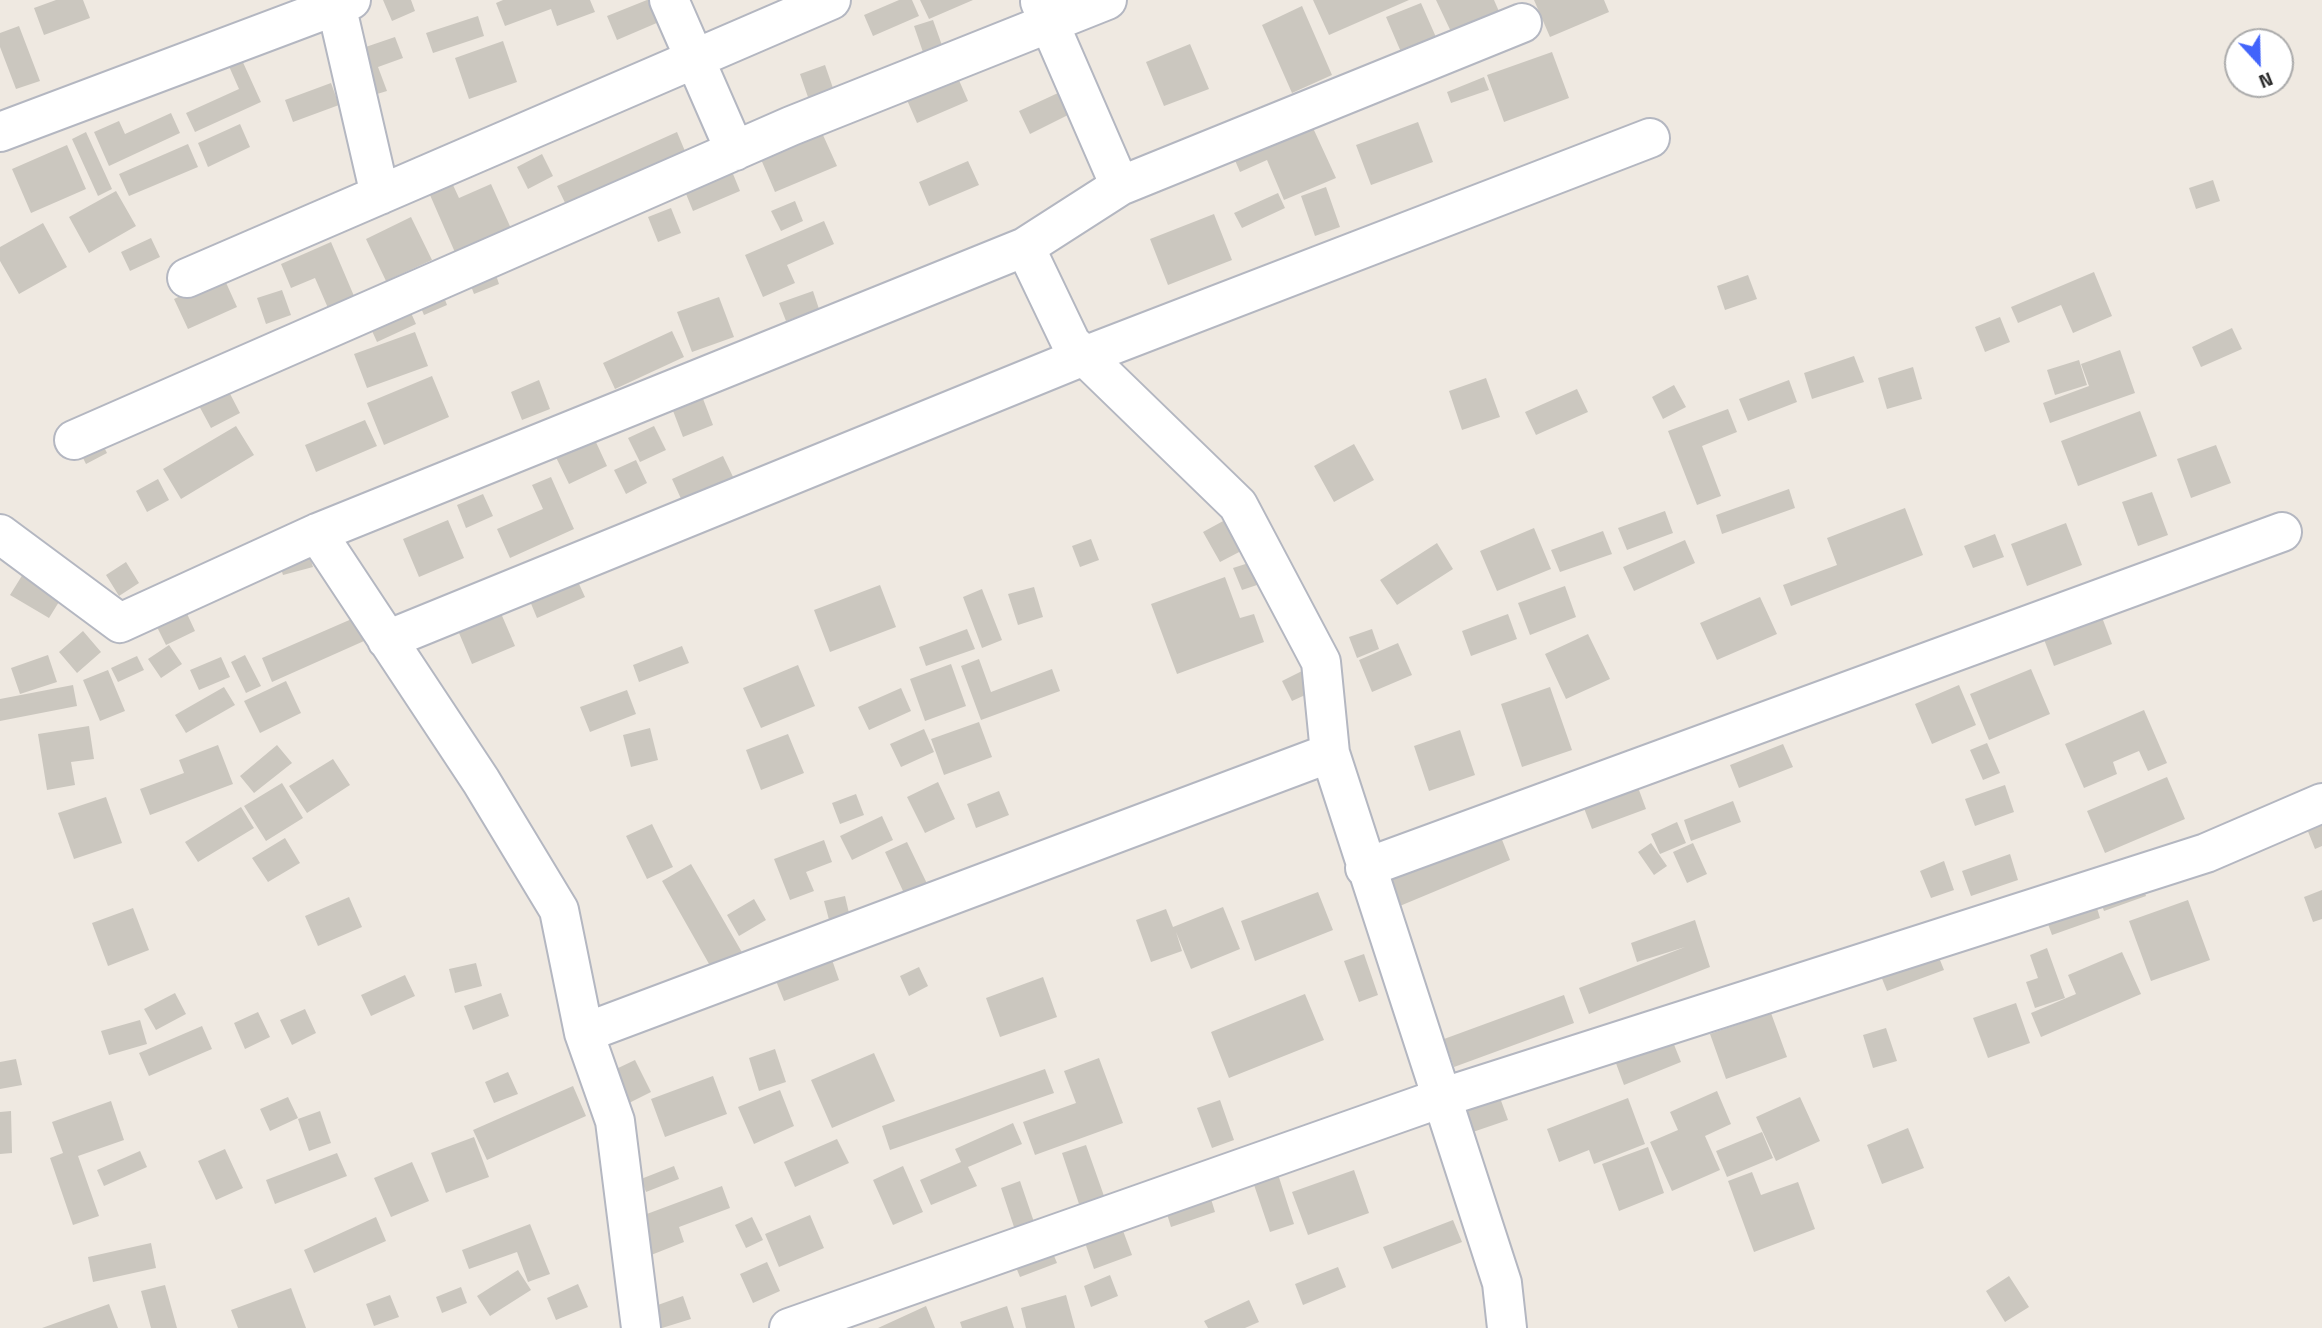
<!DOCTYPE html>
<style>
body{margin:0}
#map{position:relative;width:2322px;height:1328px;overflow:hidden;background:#efe9e1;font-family:"Titillium Web",sans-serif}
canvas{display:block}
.north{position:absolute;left:2224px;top:28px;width:70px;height:70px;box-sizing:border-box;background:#fff;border:2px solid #ababab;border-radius:50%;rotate:158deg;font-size:19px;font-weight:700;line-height:28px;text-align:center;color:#2e2e2e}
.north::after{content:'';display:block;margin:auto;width:24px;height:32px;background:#4264fb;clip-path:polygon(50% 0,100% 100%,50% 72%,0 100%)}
</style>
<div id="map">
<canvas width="2322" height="1328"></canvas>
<div class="north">N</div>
</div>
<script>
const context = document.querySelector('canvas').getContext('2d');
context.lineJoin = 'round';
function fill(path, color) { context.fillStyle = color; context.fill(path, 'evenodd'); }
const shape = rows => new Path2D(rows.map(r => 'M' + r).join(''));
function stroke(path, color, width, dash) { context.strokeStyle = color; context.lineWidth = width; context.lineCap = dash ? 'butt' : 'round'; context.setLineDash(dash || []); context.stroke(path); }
const building = shape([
 [56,0,83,0,90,18,44,35,34,8],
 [383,0,411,0,415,11,392,21],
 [503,0,590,0,595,12,557,26,551,9,505,26,496,3],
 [647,0,659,0,666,19,617,40,607,16],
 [899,0,912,0,919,16,873,36,864,15],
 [920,0,973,0,929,19],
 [1313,0,1409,0,1329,35],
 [1436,0,1494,0,1501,16,1454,38],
 [1534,0,1604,0,1609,12,1550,37],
 [1421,3,1439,44,1404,59,1386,17],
 [1302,6,1332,75,1292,93,1262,25],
 [478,16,484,36,433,53,426,33],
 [933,20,944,51,925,58,914,26],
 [19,26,40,81,16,89,0,47,0,33],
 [395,37,403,58,378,67,387,91,367,97,351,52],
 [503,41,517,82,469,99,455,58],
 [1190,44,1209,89,1164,106,1146,62],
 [1552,52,1569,98,1504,122,1487,75],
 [241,58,261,102,195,132,186,113,239,89,228,64],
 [825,65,834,91,809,100,800,74],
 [1484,77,1489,90,1451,103,1447,92],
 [958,78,968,101,917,123,907,100],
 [331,83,339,105,293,122,285,100],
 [1058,93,1068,115,1030,134,1019,111],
 [171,113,180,133,109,166,94,132,119,121,125,134],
 [1308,117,1336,178,1284,200,1267,160,1240,172,1231,151],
 [1418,122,1433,162,1371,185,1356,145],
 [240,124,250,147,208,167,198,143],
 [818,124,837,166,775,192,757,150],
 [86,132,112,189,98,196,72,139],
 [677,132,687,156,568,209,557,186],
 [188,144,198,167,129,196,119,174],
 [67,145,86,189,31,213,12,169],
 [542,154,553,176,528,189,517,167],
 [968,161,979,185,929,206,919,182],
 [731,169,740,191,693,211,684,189],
 [2213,180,2220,201,2196,209,2189,188],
 [491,184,513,233,457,257,430,195,453,185,459,198],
 [1326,187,1340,227,1315,236,1301,196],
 [116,191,136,226,89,253,69,217],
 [1278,193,1285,208,1242,228,1234,213],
 [795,201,803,221,781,231,771,211],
 [671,208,681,233,658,242,648,217],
 [1214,214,1232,260,1168,285,1150,239],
 [411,217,432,260,386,281,366,239],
 [824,221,834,244,787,265,795,283,763,297,745,255],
 [43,223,67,267,19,294,0,261,0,247],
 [151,238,160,257,130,271,121,252],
 [331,242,354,296,328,308,315,278,291,288,281,264],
 [492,263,499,284,474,294,466,273],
 [2094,272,2112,316,2073,333,2061,305,2018,323,2011,307],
 [1748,275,1757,299,1725,310,1717,286],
 [223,276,237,307,188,329,174,299],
 [439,284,447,305,424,315,415,294],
 [282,290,291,315,266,324,257,298],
 [813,291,819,309,786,321,779,303],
 [719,297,734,337,692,352,677,312],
 [407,304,416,324,377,342,368,322],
 [2000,317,2010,342,1985,352,1975,327],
 [2232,328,2242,349,2201,367,2192,347],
 [672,331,684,357,615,389,603,363],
 [415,332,428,366,367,388,354,354],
 [2120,350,2135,393,2050,423,2043,403,2089,386,2081,364],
 [1854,356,1864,382,1812,399,1804,373],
 [2079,360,2087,385,2055,395,2047,370],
 [1913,367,1922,399,1887,409,1878,378],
 [432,376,449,417,384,445,367,403],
 [1486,378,1500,417,1462,430,1449,391],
 [539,380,550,409,522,420,511,392],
 [1789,380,1797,402,1748,421,1739,399],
 [697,383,713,425,683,437,667,395],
 [1674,385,1686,407,1663,419,1652,397],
 [226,386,240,413,211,428,197,402],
 [1577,389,1588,412,1536,435,1525,412],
 [1728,409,1737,432,1702,446,1721,496,1697,505,1668,431],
 [2140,411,2157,456,2078,486,2061,441],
 [365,420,377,446,316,472,305,445],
 [236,426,254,455,181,499,163,469],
 [654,426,666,450,640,462,628,438],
 [589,427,607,466,569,484,550,445],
 [97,433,107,453,86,464,76,444],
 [1354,444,1374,480,1334,502,1314,466],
 [2216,445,2231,483,2191,498,2177,459],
 [723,456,735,481,683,503,672,479],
 [636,460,647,483,626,494,614,470],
 [551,477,574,529,510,558,497,529,543,509,532,485],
 [158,479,169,500,147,512,136,491],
 [1789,489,1795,508,1722,534,1716,515],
 [2152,492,2168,535,2138,546,2122,502],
 [483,494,493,516,466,528,457,505],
 [1905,508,1923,555,1791,606,1783,585,1837,565,1827,538],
 [1665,511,1673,533,1627,550,1618,528],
 [448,520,464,558,419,577,403,539],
 [1225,520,1243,550,1220,562,1203,532],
 [2066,523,2082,565,2027,586,2011,544],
 [1534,528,1551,569,1497,591,1480,551],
 [1603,531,1612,554,1560,572,1551,550],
 [1995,534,2004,557,1973,568,1964,546],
 [1091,539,1099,560,1080,567,1072,546],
 [1685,540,1695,563,1634,591,1623,567],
 [1437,543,1453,569,1397,605,1380,580],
 [307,547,313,567,283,575,277,556],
 [1258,560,1266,582,1242,590,1233,568],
 [126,562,139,583,119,596,106,575],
 [574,573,585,597,537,618,527,594],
 [23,574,62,597,49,618,10,595],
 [1225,577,1240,618,1254,614,1264,642,1177,674,1151,604],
 [880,585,896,627,830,652,814,610],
 [1565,586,1576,617,1530,635,1518,603],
 [1034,587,1043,617,1018,625,1008,594],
 [982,589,1002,640,982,648,963,597],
 [1760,597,1777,634,1717,660,1700,623],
 [497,604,515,646,472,664,454,621],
 [2097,604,2112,644,2054,666,2039,626],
 [183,605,195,631,166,645,153,619],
 [1508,614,1517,639,1471,656,1462,631],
 [354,618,364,641,272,682,262,658],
 [967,629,975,649,926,666,919,647],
 [1372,629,1379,649,1357,658,1349,637],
 [83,631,101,652,77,673,59,652],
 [1588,634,1610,679,1566,699,1545,654],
 [1398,643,1412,675,1372,692,1359,660],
 [169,645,182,664,161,678,148,659],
 [682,646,689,663,639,682,633,665],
 [48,655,57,682,20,694,11,668],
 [245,655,261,686,246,693,231,662],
 [137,656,144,670,118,682,111,668],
 [221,657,230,677,199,690,190,670],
 [979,659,991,692,1052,669,1060,691,981,720,961,666],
 [951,664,966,706,925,721,910,679],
 [798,665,815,706,761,728,743,688],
 [2031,669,2050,714,1989,740,1970,694],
 [108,670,125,711,100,721,83,680],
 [1304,670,1314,691,1292,701,1282,681],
 [286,681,301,713,260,733,244,701],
 [73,685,77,706,0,721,0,699],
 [1959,685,1976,725,1932,744,1915,704],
 [224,687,235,705,186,733,175,715],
 [1550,687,1572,750,1522,767,1501,704],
 [901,688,911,711,869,730,858,707],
 [627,690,636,714,590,732,580,707],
 [2144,710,2167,763,2148,771,2139,751,2113,762,2117,774,2084,788,2065,744],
 [979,722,992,757,944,775,931,739],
 [89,726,94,759,71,762,75,785,47,790,38,734],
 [650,728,658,760,631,767,623,735],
 [924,729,934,752,901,767,890,744],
 [1460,730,1475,775,1429,791,1414,746],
 [788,734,804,773,761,790,746,750],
 [1987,743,2000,773,1983,780,1970,750],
 [1783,744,1793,767,1739,788,1730,765],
 [218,745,233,784,150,815,140,789,184,773,179,760],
 [277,745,292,763,254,793,240,776],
 [333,759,350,785,307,813,289,786],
 [2167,777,2185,819,2105,853,2087,811],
 [938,782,955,819,925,833,907,797],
 [1636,782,1646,809,1592,829,1582,803],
 [282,783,303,818,266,841,244,806],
 [2005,785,2014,812,1975,826,1965,799],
 [999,791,1009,815,976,828,967,804],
 [856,794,864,815,840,824,832,803],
 [106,797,122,843,74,859,58,813],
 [1733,801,1741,822,1691,841,1684,820],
 [241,807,254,828,198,862,185,842],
 [882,816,893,840,852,860,840,836],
 [2322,817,2322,846,2315,849,2305,824],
 [1677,822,1686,843,1660,854,1651,834],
 [652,824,673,867,647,879,626,836],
 [1499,832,1510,860,1395,908,1383,880],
 [285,838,300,863,268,882,252,858],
 [824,840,832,862,806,872,814,891,790,900,774,859],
 [907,842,932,894,909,904,885,852],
 [1651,843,1667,866,1654,875,1638,852],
 [1693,843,1707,874,1687,883,1673,852],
 [2010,854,2018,880,1971,896,1962,871],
 [1944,861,1954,890,1931,898,1920,871],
 [691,864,747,961,717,978,662,881],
 [2139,876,2146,896,2104,911,2097,892],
 [2322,890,2322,919,2313,922,2304,897],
 [1318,892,1333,930,1255,961,1241,921],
 [2093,895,2100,918,2052,935,2044,913],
 [845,896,852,926,832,931,824,901],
 [349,897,362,927,318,946,305,916],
 [754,899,766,920,739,936,727,915],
 [2188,900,2210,960,2151,981,2129,921],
 [1223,907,1240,949,1191,969,1176,932,1182,951,1151,962,1136,920,1166,909,1173,927],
 [133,908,149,950,108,966,92,923],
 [1695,920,1710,967,1589,1014,1579,988,1685,947,1637,962,1631,943],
 [1934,945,1944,970,1887,991,1877,966],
 [2047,948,2065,998,2035,1008,2026,982,2038,978,2030,955],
 [2122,952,2141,994,2041,1037,2031,1013,2076,994,2068,975],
 [830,954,839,980,784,1001,774,976],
 [1364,954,1378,995,1359,1002,1344,961],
 [476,963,482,986,455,993,449,969],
 [919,967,928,986,909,996,900,976],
 [405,975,415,996,371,1016,361,995],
 [1043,977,1057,1017,1000,1037,986,998],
 [175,993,186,1014,156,1030,144,1009],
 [501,993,509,1016,473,1030,464,1006],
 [1305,994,1324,1040,1229,1078,1211,1032],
 [1564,995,1574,1023,1454,1067,1444,1039],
 [2016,1003,2030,1043,1988,1058,1973,1018],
 [305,1009,316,1033,292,1045,280,1020],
 [258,1012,270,1037,245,1049,234,1023],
 [1771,1013,1787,1057,1726,1079,1710,1034],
 [140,1020,147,1044,109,1055,101,1031],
 [202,1026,212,1049,149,1076,139,1053],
 [1886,1028,1897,1061,1873,1068,1863,1035],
 [1671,1037,1681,1062,1624,1085,1614,1058],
 [775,1049,786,1082,759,1091,749,1058],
 [874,1053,895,1101,832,1128,811,1080],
 [1099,1058,1123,1123,1035,1155,1023,1122,1076,1103,1064,1071],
 [16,1059,22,1085,0,1089,0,1062],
 [635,1060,651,1092,629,1103,614,1070],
 [1045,1069,1054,1093,890,1150,882,1126],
 [508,1072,518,1094,494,1103,485,1082],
 [713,1076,727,1114,665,1137,651,1099],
 [573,1086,586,1116,487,1160,473,1130],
 [780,1090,794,1126,754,1144,738,1107],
 [1717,1091,1731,1124,1705,1136,1720,1170,1672,1191,1650,1142,1678,1130,1670,1112],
 [1499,1095,1508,1120,1467,1134,1458,1109],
 [288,1097,298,1118,270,1131,260,1109],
 [1800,1097,1820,1141,1776,1161,1756,1117],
 [1628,1098,1645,1144,1594,1164,1589,1150,1559,1162,1547,1129],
 [1220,1100,1234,1140,1212,1148,1197,1108],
 [111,1101,124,1140,78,1156,99,1216,73,1225,50,1158,63,1153,52,1122],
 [11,1111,12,1153,0,1154,0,1112],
 [320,1111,331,1143,309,1151,298,1119],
 [1013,1123,1022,1144,968,1167,977,1186,931,1205,920,1180,961,1162,955,1149],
 [1908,1128,1924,1168,1882,1184,1867,1145],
 [1762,1132,1773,1158,1727,1177,1716,1151],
 [474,1137,489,1177,446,1193,431,1153],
 [837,1139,849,1163,795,1187,784,1162],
 [1086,1145,1104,1196,1079,1204,1062,1153],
 [1648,1147,1664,1193,1619,1211,1602,1164],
 [225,1149,243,1188,216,1200,198,1161],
 [140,1151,147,1167,104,1186,97,1170],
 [337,1153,347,1176,275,1204,266,1180],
 [412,1162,429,1201,391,1217,374,1178],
 [674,1166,679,1179,646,1192,641,1179],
 [903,1166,923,1212,893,1225,873,1180],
 [1276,1168,1294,1224,1270,1232,1251,1176],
 [1354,1170,1369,1213,1308,1235,1292,1192],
 [1752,1172,1761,1195,1798,1182,1815,1229,1754,1252,1728,1181],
 [1020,1181,1034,1222,1015,1230,1001,1188],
 [722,1186,730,1208,679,1227,684,1242,641,1259,628,1221],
 [1207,1186,1215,1212,1171,1227,1163,1201],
 [810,1215,824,1248,779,1267,765,1234],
 [376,1217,386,1241,314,1273,304,1250],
 [752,1217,763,1240,746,1248,735,1225],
 [1118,1217,1132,1255,1094,1269,1081,1231],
 [1453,1220,1462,1242,1392,1269,1383,1247],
 [530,1224,550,1274,528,1282,517,1252,469,1269,462,1250],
 [1048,1241,1057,1263,1020,1277,1011,1255],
 [151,1243,156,1268,93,1282,88,1257],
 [767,1262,780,1291,753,1303,740,1274],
 [1338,1267,1346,1287,1303,1305,1295,1284],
 [518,1270,531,1290,490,1316,477,1296],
 [1110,1275,1118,1296,1091,1307,1084,1286],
 [2009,1276,2029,1307,2005,1322,1986,1291],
 [578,1284,588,1307,556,1320,547,1298],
 [165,1285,177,1328,151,1328,141,1291],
 [461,1287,467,1303,442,1313,436,1297],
 [291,1288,306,1328,238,1328,231,1310],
 [390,1295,399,1317,374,1326,366,1304],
 [1066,1295,1075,1328,1026,1328,1021,1308],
 [683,1296,691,1319,662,1328,655,1306],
 [1249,1300,1259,1322,1245,1328,1208,1328,1204,1321],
 [109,1304,118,1328,42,1328],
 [926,1306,935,1328,878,1328],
 [1007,1306,1014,1328,962,1328,960,1322]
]);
const minor = shape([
 [335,0,380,195],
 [669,0,735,151],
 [1040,2,1120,186],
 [0,132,351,0],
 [1025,247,1071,343,1238,505,1321,662,1330,753,1502,1283,1507,1328],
 [187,278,831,0],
 [74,440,791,126,1107,0],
 [317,533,481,781,559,910,584,1033,615,1121,641,1328],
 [0,534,120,623,317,533,1025,247,1120,186,1522,23],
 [387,640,1084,356,1650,138],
 [1365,868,2282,532],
 [584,1033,1330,753],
 [789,1328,1444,1097,2206,853,2322,803]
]);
fill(building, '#cbc7bf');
stroke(minor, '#b4b7c1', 42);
stroke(minor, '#fff', 38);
</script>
